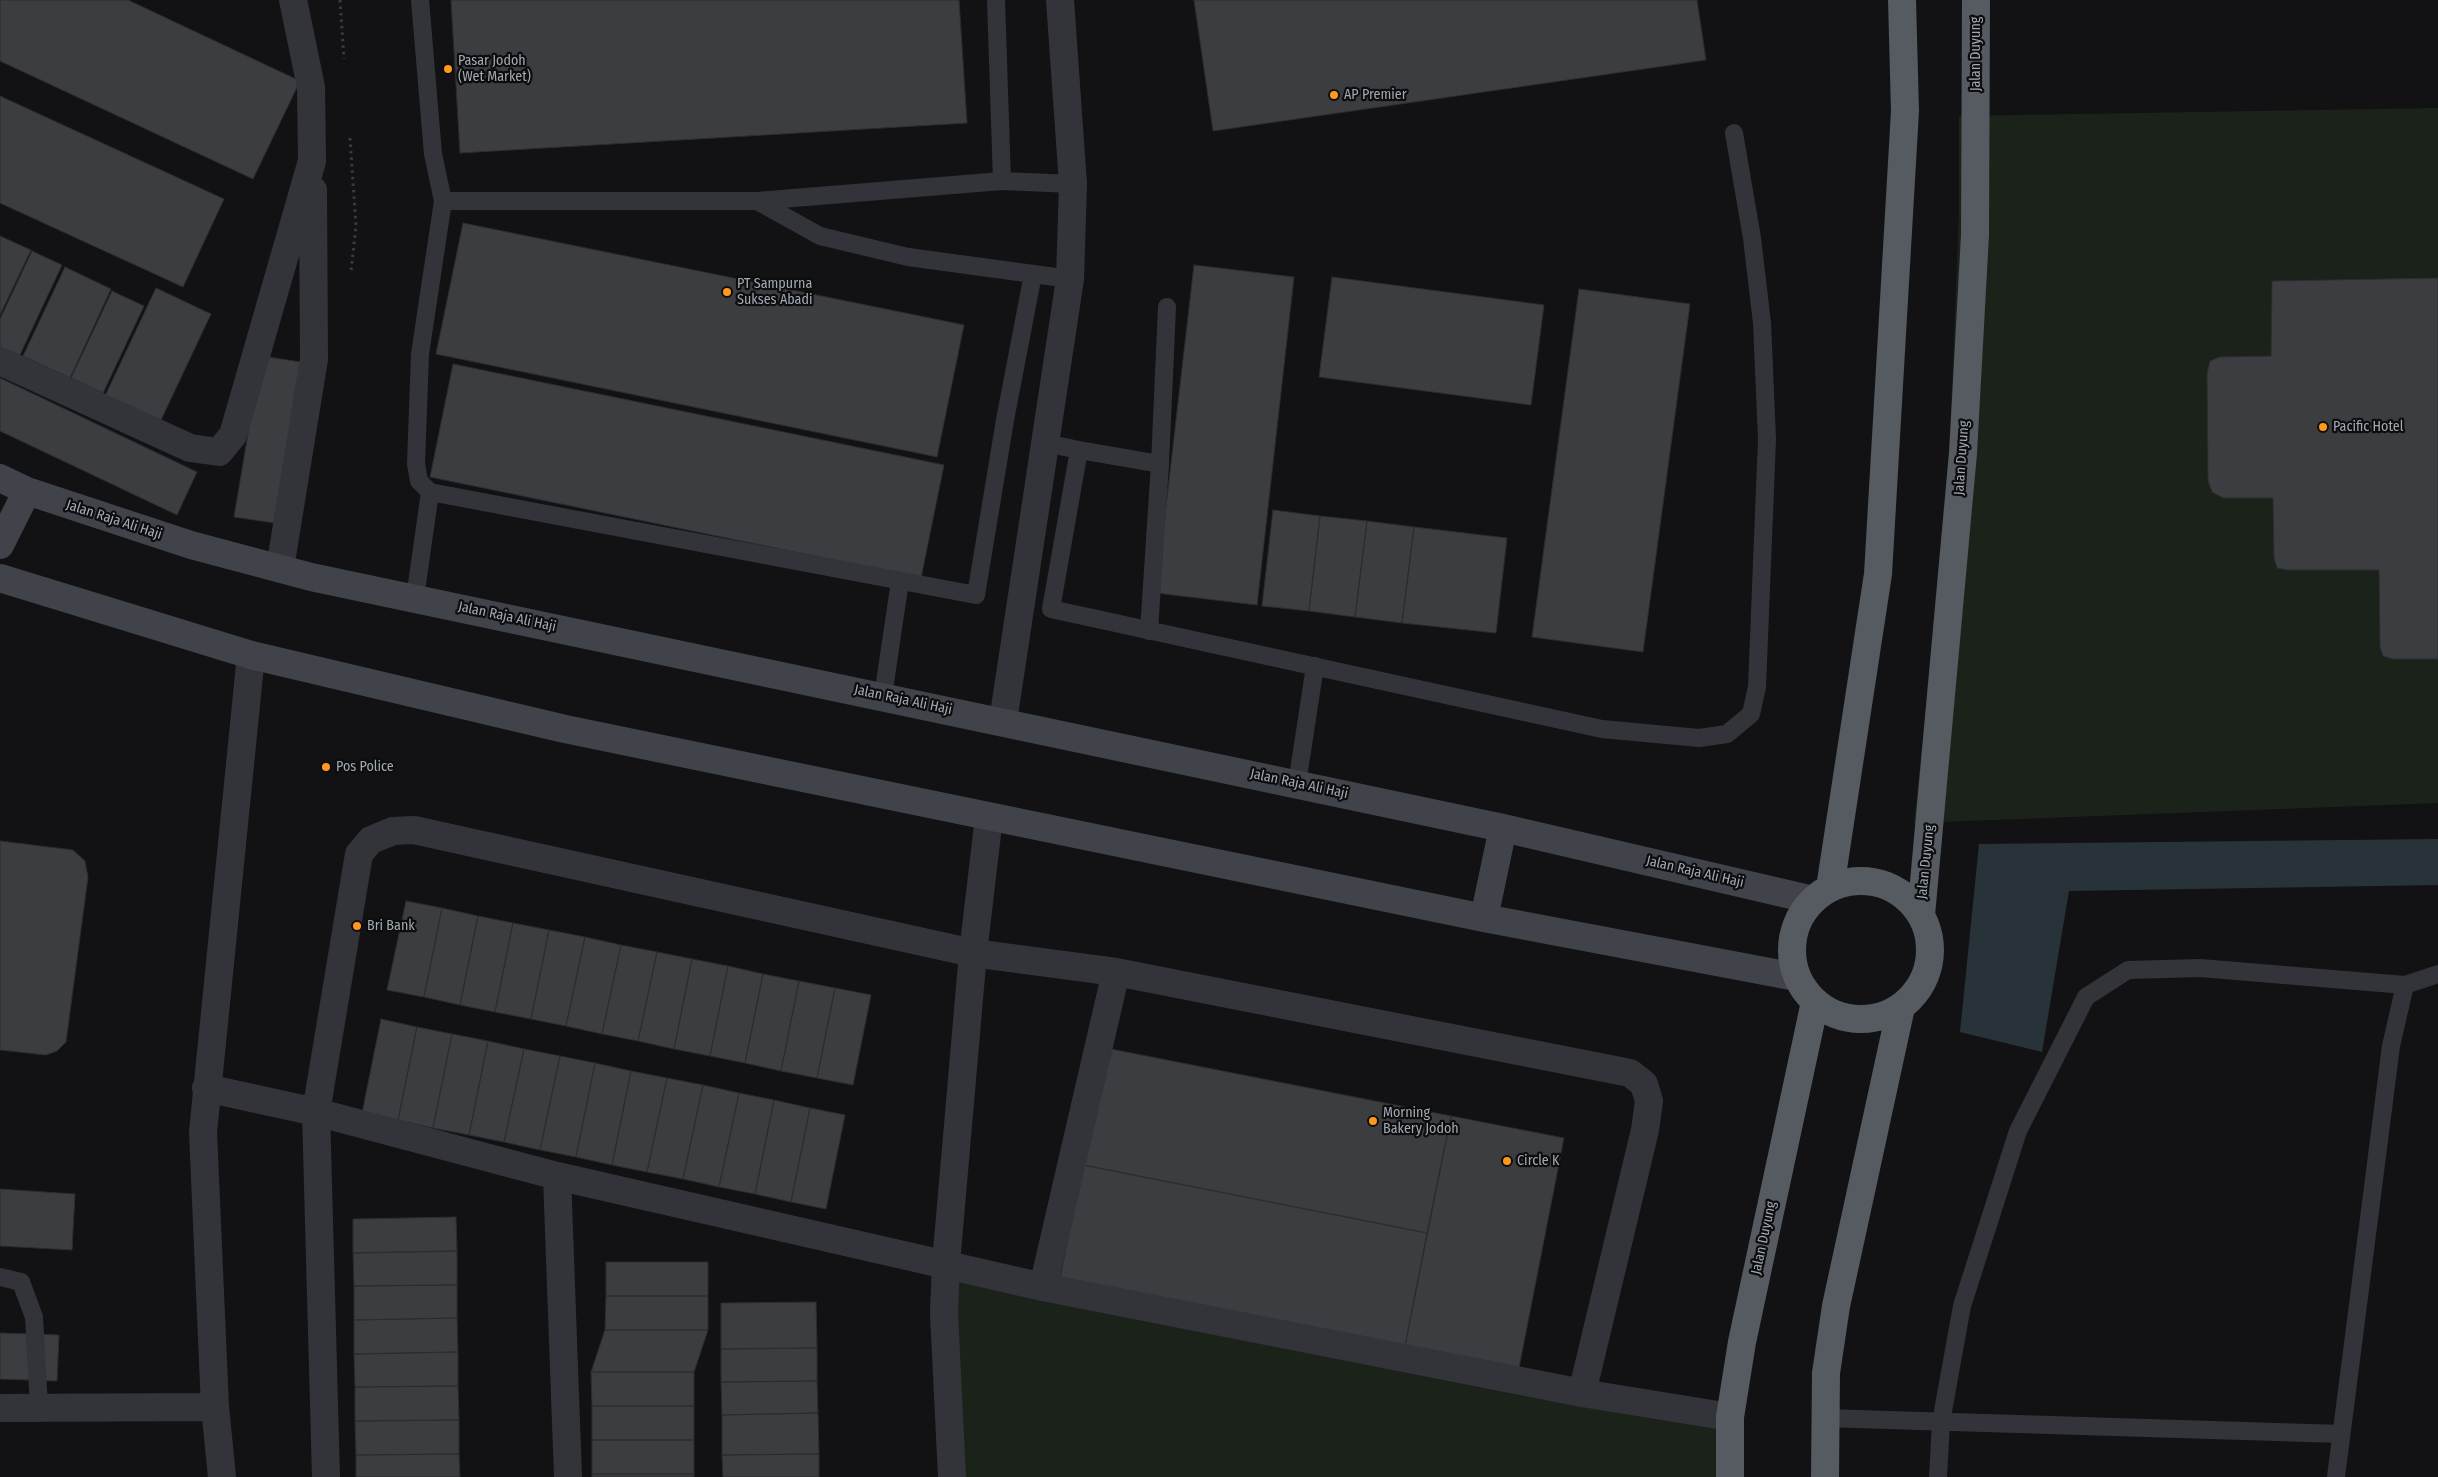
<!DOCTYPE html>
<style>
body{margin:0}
canvas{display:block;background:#121214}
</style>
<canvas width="2438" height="1477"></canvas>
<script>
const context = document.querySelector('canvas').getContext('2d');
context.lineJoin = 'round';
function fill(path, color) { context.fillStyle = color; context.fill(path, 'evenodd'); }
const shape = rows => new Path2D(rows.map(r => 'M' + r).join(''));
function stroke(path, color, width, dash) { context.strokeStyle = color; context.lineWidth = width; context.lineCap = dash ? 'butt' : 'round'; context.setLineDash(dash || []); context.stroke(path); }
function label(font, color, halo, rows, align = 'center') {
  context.font = font + ' "Fira Sans Condensed",sans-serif'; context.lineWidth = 4.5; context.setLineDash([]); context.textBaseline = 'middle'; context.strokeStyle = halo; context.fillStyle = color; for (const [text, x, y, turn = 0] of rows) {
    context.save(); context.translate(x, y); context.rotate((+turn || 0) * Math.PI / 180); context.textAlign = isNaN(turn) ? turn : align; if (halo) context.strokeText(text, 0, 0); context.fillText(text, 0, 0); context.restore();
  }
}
const green = shape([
 [2438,108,2438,803,1914,823,1937,604,1950,438,1959,212,1959,116],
 [951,1272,1723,1422,1718,1477,963,1477]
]);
const water = shape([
 [2438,839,2438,885,2069,891,2042,1052,1960,1032,1979,844]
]);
const building = shape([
 [0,0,128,0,300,81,253,179,0,61,0,0],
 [451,0,959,0,967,123,460,153,451,0],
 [1194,0,1697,0,1706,60,1213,131,1194,0],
 [0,96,224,199,183,287,0,203,0,96],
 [463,223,964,325,937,457,436,354,463,223],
 [0,236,31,250,0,315,0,236],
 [32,251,62,265,18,359,0,351,0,319,32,251],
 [1194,265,1294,277,1257,605,1156,593,1194,265],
 [65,267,111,289,70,378,23,356,65,267],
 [1332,277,1544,305,1531,405,1319,377,1332,277],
 [2438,278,2438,659,2393,659,2383,656,2380,647,2379,570,2287,570,2277,568,2274,558,2273,498,2223,498,2212,492,2208,481,2207,373,2210,361,2219,357,2271,356,2272,281,2438,278],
 [156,288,211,314,160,422,105,396,156,288],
 [1579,289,1690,304,1643,652,1532,637,1579,289],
 [112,291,144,306,103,393,71,378,112,291],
 [261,356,301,362,275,523,234,517,261,356],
 [453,364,944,465,921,578,430,477,453,364],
 [0,378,197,472,177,515,0,431,0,378],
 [1273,510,1320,516,1309,611,1262,606,1273,510],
 [1320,516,1367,521,1355,617,1309,611,1320,516],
 [1367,521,1414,527,1402,623,1355,617,1367,521],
 [1414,527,1507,538,1496,633,1402,623,1414,527],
 [0,841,73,850,85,861,88,877,66,1042,57,1051,46,1055,0,1050,0,841],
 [406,901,442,908,424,997,387,990,406,901],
 [442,908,478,916,460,1005,424,997,442,908],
 [478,916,513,923,495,1012,460,1005,478,916],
 [513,923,549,930,531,1019,495,1012,513,923],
 [549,930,585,937,566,1026,531,1019,549,930],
 [585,937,621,945,602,1034,566,1026,585,937],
 [621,945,657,952,638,1041,602,1034,621,945],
 [657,952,692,959,674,1049,638,1041,657,952],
 [692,959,728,966,710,1056,674,1049,692,959],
 [728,966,763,974,745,1063,710,1056,728,966],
 [763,974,799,981,781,1071,745,1063,763,974],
 [799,981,835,988,817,1078,781,1071,799,981],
 [835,988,871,995,853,1085,817,1078,835,988],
 [381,1019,417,1027,398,1120,362,1113,381,1019],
 [417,1027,452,1034,433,1128,398,1120,417,1027],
 [452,1034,488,1041,469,1135,433,1128,452,1034],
 [488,1041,524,1049,504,1142,469,1135,488,1041],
 [1106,1048,1451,1116,1427,1233,1083,1165,1106,1048],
 [524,1049,560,1056,540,1150,504,1142,524,1049],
 [560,1056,595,1063,576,1157,540,1150,560,1056],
 [595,1063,631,1071,612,1165,576,1157,595,1063],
 [631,1071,667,1078,647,1172,612,1165,631,1071],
 [667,1078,703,1085,683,1179,647,1172,667,1078],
 [703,1085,739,1093,719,1187,683,1179,703,1085],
 [739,1093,774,1100,755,1194,719,1187,739,1093],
 [774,1100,810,1108,791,1202,755,1194,774,1100],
 [810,1108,845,1115,826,1209,791,1202,810,1108],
 [1451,1116,1564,1138,1518,1373,1404,1351,1451,1116],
 [1083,1165,1427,1233,1404,1351,1059,1283,1083,1165],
 [0,1189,75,1194,72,1250,0,1246,0,1189],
 [456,1217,457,1251,353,1253,353,1219,456,1217],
 [457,1251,457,1285,354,1286,353,1253,457,1251],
 [606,1262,708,1262,708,1296,606,1296,606,1262],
 [457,1285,457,1318,354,1320,354,1286,457,1285],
 [606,1296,708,1296,708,1330,605,1330,606,1296],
 [816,1302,817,1348,721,1349,721,1303,816,1302],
 [457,1318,458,1352,354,1354,354,1320,457,1318],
 [605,1330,708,1330,694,1372,591,1372,605,1330],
 [0,1333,59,1335,57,1381,0,1379,0,1333],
 [817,1348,817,1381,721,1382,721,1349,817,1348],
 [458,1352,458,1386,355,1387,354,1354,458,1352],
 [591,1372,694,1372,694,1406,592,1406,591,1372],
 [817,1381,818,1413,722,1415,721,1382,817,1381],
 [458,1386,459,1420,355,1421,355,1387,458,1386],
 [592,1406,694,1406,694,1440,592,1440,592,1406],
 [818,1413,819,1454,722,1455,722,1415,818,1413],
 [459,1420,459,1454,356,1455,355,1421,459,1420],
 [592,1440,694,1440,694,1474,592,1474,592,1440],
 [459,1454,460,1477,356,1477,356,1455,459,1454],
 [819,1454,819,1477,723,1477,722,1455,819,1454],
 [592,1474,694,1474,694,1477,592,1477,592,1474]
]);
const path = shape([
 [340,0,344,59],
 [350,138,356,226,351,271]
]);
const service = shape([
 [420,0,433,154,443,201,757,201,1002,181,1073,184],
 [996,0,1002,181],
 [443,201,420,354,416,464,419,481,430,492,976,595,1005,420,1033,274],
 [757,201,820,236,908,257,1070,279],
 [1045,443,1079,450,1051,609,1602,729,1699,738,1727,734,1751,714,1757,687,1767,439,1762,323,1752,238,1734,133],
 [1079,450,1160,464,1167,307],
 [415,598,430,492],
 [1149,631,1160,464],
 [883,696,900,581],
 [1297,784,1315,666],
 [0,1277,21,1282,34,1317,39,1408],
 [1824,1418,2341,1434],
 [1938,1477,1941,1422,1962,1306,2018,1131,2086,997,2128,970,2200,968,2405,985],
 [2336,1477,2391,1046,2405,985,2438,974]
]);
const minor = shape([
 [0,361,190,448,219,452,233,435,312,161,311,87,293,0],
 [280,568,314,359,313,190],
 [1003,721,1070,279,1073,184,1060,0],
 [206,1088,316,1112,557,1176,1043,1287,1582,1393,1730,1417],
 [557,1176,568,1477],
 [1043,1287,1116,972],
 [0,1408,215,1407],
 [222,1477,215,1407,203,1132,251,655],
 [326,1477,316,1112,359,854,371,840,393,831,414,830,973,953,1116,972,1630,1073,1644,1084,1649,1101,1645,1130,1582,1393],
 [952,1477,944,1313,946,1263,973,953,989,817]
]);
const secondary = shape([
 [0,478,27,491,191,545,311,577,1503,828,1813,900],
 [0,545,27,491],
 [0,578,251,655,565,729,1484,918,1796,977],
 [1484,918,1503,828]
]);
const trunk = shape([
 '1792 950a69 69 0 1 1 138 0a69 69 0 1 1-138 0Z',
 [1830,888,1878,574,1905,111,1902,0],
 [1921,915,1963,453,1975,235,1976,0],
 [1730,1477,1730,1417,1742,1342,1815,1002],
 [1825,1477,1826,1373,1836,1306,1901,1007]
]);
const markers = [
 [448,69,5,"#ff991e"],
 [1334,95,5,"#ff991e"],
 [727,292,5,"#ff991e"],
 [2323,427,5,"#ff991e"],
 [326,767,5,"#ff991e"],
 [357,926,5,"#ff991e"],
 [1373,1121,5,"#ff991e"],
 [1507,1161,5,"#ff991e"]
];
const streetNames = [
 ["Jalan Duyung",1976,54,-90],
 ["Jalan Duyung",1962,458,-86],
 ["Jalan Raja Ali Haji",114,520,18],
 ["Jalan Raja Ali Haji",507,617,12],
 ["Jalan Raja Ali Haji",903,700,12],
 ["Jalan Raja Ali Haji",1299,784,12],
 ["Jalan Duyung",1926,862,-84],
 ["Jalan Raja Ali Haji",1695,872,13],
 ["Jalan Duyung",1764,1238,-78]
];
const poiNames = [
 ["Pasar Jodoh",458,61],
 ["(Wet Market)",458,77],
 ["AP Premier",1344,95],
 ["PT Sampurna",737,284],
 ["Sukses Abadi",737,300],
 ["Pacific Hotel",2333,427],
 ["Pos Police",336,767],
 ["Bri Bank",367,926],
 ["Morning",1383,1113],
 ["Bakery Jodoh",1383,1129],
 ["Circle K",1517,1161]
];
fill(green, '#1a221a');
fill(water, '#273338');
fill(building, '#3c3d41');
stroke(building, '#2b2c30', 1);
stroke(path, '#383b40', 3, [2.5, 4]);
stroke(service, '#323439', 18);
stroke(minor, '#323439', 28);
stroke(secondary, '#404349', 28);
stroke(trunk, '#565a61', 28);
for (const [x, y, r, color] of markers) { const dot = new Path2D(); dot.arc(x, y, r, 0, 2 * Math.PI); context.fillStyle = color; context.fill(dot); stroke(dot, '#0d0d0e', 2); }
label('14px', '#a2aab5', '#0d0d0e', streetNames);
label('14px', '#a2aab5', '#0d0d0e', poiNames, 'left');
</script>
